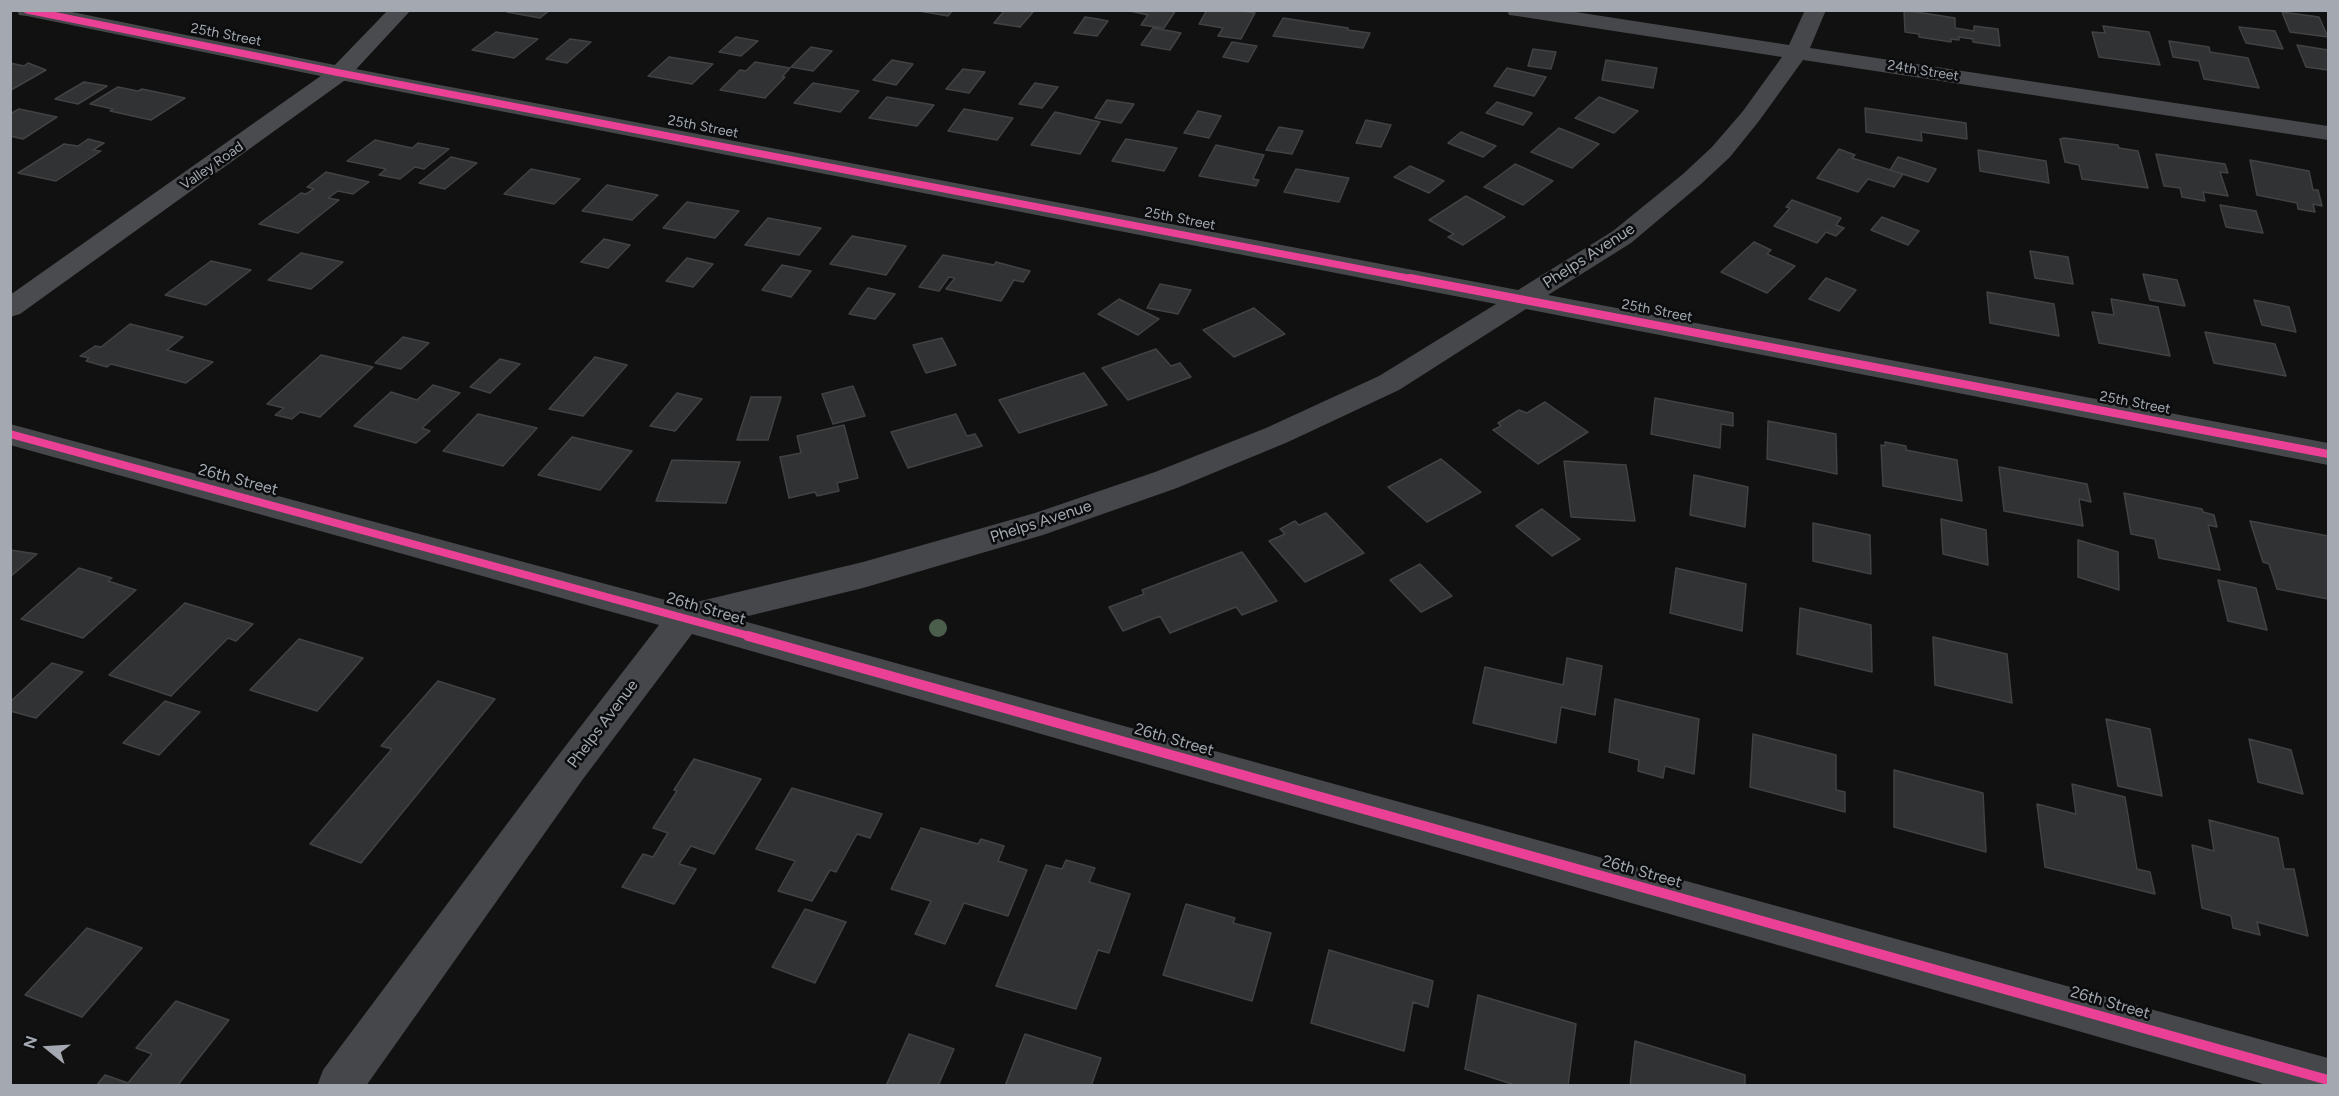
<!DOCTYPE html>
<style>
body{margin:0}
#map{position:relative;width:2339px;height:1096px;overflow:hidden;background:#111;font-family:Figtree,sans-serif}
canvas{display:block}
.frame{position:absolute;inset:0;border:12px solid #a3a8b1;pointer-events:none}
.north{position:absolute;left:18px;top:1018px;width:60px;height:60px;-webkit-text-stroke:4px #0b0c0d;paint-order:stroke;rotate:288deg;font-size:16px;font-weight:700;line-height:24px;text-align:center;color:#a3a8b1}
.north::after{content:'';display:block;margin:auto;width:21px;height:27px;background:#a3a8b1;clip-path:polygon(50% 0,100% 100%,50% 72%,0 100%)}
</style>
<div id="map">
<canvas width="2339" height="1096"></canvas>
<div class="frame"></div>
<div class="north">N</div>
</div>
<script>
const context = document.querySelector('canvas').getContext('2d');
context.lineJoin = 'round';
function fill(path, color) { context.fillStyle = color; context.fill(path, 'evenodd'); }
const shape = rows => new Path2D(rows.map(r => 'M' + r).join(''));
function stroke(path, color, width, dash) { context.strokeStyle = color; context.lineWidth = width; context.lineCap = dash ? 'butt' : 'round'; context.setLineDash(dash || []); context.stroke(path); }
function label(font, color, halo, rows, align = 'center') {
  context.font = font + ' Figtree,sans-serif'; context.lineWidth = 5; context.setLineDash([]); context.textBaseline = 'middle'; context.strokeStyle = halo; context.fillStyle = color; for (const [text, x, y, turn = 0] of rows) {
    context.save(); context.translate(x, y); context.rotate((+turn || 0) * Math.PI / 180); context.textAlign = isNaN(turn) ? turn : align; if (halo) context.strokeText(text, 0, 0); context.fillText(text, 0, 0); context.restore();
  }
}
const building = shape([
 [510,10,550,10,540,18,507,12,510,10],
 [914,10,953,10,948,16,914,10],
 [1005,10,1023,10,1033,12,1020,27,994,23,1005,10],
 [1126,10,1176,10,1164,28,1141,25,1148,15,1126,10],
 [1207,10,1235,10,1255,13,1241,39,1218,36,1223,28,1199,24,1207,10],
 [1904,10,1955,18,1955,28,1974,31,1974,26,1998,29,2000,46,1973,42,1973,39,1959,37,1959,40,1951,39,1951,42,1919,37,1919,34,1905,32,1904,10],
 [2282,12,2319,17,2328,37,2290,32,2282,12],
 [1085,17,1098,19,1108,21,1097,36,1074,33,1085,17],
 [1283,18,1348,28,1348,30,1370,33,1363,48,1273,36,1283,18],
 [2103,26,2149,32,2160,65,2099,57,2092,32,2105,33,2103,26],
 [2239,27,2275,31,2283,49,2246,43,2239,27],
 [1153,28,1176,32,1181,33,1170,50,1141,45,1153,28],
 [496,32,538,39,514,58,472,50,496,32],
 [736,37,758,41,741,56,719,52,736,37],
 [570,39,591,42,567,63,546,59,570,39],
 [2169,41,2209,47,2210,52,2248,58,2259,88,2204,79,2199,61,2173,57,2169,41],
 [1232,42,1257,46,1248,62,1223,57,1232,42],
 [2297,45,2328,50,2328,70,2306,67,2297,45],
 [811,47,832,51,813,71,791,67,811,47],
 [1533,49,1556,52,1551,69,1528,66,1533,49],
 [669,57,713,64,692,84,648,76,669,57],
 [892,60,913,64,896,85,873,80,892,60],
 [1606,60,1657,68,1653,88,1602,80,1606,60],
 [755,62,790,68,782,77,785,77,765,98,720,90,740,70,746,71,755,62],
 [10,63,24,66,28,63,46,70,11,90,10,63],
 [1507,68,1546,77,1534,96,1494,86,1507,68],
 [963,69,985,72,969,93,946,89,963,69],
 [84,82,107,86,78,104,55,99,84,82],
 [813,83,859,91,840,112,794,103,813,83],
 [1035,83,1058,87,1042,108,1019,104,1035,83],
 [118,87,138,91,142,89,185,98,151,120,110,111,113,109,90,104,118,87],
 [887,97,934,105,917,126,869,118,887,97],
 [1599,97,1638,111,1614,133,1575,118,1599,97],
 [1107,100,1134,104,1121,123,1095,118,1107,100],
 [1497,102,1532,113,1523,125,1486,113,1497,102],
 [1865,108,1966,123,1967,139,1921,132,1922,141,1866,132,1865,108],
 [19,109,57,117,23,139,10,136,10,114,19,109],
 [964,109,1013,118,997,140,948,131,964,109],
 [1198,111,1221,116,1209,138,1184,133,1198,111],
 [1055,112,1100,122,1080,154,1031,145,1055,112],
 [1366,120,1391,125,1381,147,1356,143,1366,120],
 [1279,127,1303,131,1292,154,1266,150,1279,127],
 [1559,128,1599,144,1572,168,1531,152,1559,128],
 [1461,132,1496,146,1483,157,1448,143,1461,132],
 [2064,138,2118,145,2119,148,2138,151,2148,188,2082,179,2079,165,2065,162,2060,139,2064,138],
 [88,139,104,143,93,150,101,151,56,181,18,173,64,144,78,146,88,139],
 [1126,139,1177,148,1164,171,1112,161,1126,139],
 [375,140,412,148,418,143,449,149,424,169,415,167,400,179,379,175,386,169,347,161,375,140],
 [1216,145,1264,155,1253,179,1259,180,1256,186,1199,176,1216,145],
 [1839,149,1855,155,1852,158,1903,174,1894,187,1868,179,1858,192,1817,178,1839,149],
 [1978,150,2046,161,2049,183,1980,171,1978,150],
 [2156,154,2225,164,2228,173,2220,172,2228,196,2203,192,2205,201,2182,197,2180,188,2164,186,2156,154],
 [451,157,477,163,445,189,419,183,451,157],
 [1898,157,1936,169,1928,182,1890,170,1898,157],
 [2250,160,2309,171,2313,190,2318,190,2322,206,2313,204,2315,212,2298,209,2297,203,2257,195,2250,160],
 [1515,164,1553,181,1523,205,1484,187,1515,164],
 [1410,166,1444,181,1429,193,1394,177,1410,166],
 [531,169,580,179,554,204,504,194,531,169],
 [1296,169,1349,178,1339,202,1284,192,1296,169],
 [326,172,369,182,353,194,338,191,328,198,339,200,298,233,259,224,301,193,306,194,314,189,307,187,326,172],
 [607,185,658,195,632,220,582,211,607,185],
 [1466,196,1505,217,1463,245,1448,237,1454,234,1429,220,1466,196],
 [1792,200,1841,218,1836,225,1844,228,1836,236,1826,232,1817,243,1774,226,1790,208,1786,207,1792,200],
 [687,202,739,211,715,238,663,228,687,202],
 [2220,205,2256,211,2263,233,2226,227,2220,205],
 [1882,217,1919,231,1908,245,1871,230,1882,217],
 [768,218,821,228,799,255,745,245,768,218],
 [852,236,906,246,886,275,830,264,852,236],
 [604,239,630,245,608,268,581,262,604,239],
 [1754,242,1771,250,1767,254,1795,266,1767,293,1721,272,1754,242],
 [2030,251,2068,257,2073,284,2035,278,2030,251],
 [301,253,343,262,311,289,268,280,301,253],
 [943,255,994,265,996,262,1030,271,1023,282,1014,280,1001,301,946,289,955,278,949,277,939,291,919,287,943,255],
 [687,258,713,264,693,287,666,281,687,258],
 [211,261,251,270,206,305,165,295,211,261],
 [782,265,811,271,791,297,762,290,782,265],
 [2143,274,2177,280,2185,306,2150,300,2143,274],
 [1826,278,1856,290,1839,311,1809,299,1826,278],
 [1160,284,1191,290,1178,314,1147,308,1160,284],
 [868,288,895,294,875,319,849,314,868,288],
 [1987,292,2054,304,2059,336,1990,323,1987,292],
 [1119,299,1159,319,1138,335,1098,314,1119,299],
 [2111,299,2158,307,2170,356,2099,343,2092,312,2114,315,2111,299],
 [2254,300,2289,307,2296,332,2262,325,2254,300],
 [1254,308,1285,334,1234,357,1203,330,1254,308],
 [130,324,183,337,167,350,213,362,186,383,111,364,107,367,86,361,89,358,80,356,95,346,101,347,130,324],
 [2205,332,2275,344,2286,376,2214,363,2205,332],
 [403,337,429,343,401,369,375,363,403,337],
 [942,338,956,365,926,373,913,345,942,338],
 [1156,349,1171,366,1180,363,1191,377,1128,400,1102,368,1156,349],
 [321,355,373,367,320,417,300,412,292,419,275,415,284,408,267,404,321,355],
 [595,357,627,365,583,416,549,409,595,357],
 [500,359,520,364,490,393,470,387,500,359],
 [1084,373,1107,405,1019,433,999,400,1084,373],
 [433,385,460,393,422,428,430,431,416,443,354,426,391,392,417,400,433,385],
 [853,386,865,416,833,424,822,394,853,386],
 [677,393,702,399,675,431,650,426,677,393],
 [751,397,781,397,768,440,737,440,751,397],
 [1655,398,1733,413,1733,426,1721,424,1720,448,1651,434,1655,398],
 [1545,402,1588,432,1538,464,1493,430,1501,426,1498,423,1519,410,1527,413,1545,402],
 [478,414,537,428,503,466,443,451,478,414],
 [956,414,967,436,975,434,982,446,908,468,891,432,956,414],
 [1768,421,1836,434,1837,474,1767,459,1768,421],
 [844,425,858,478,837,483,839,491,817,496,815,492,789,498,780,457,801,453,797,436,844,425],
 [572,437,632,451,600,490,538,475,572,437],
 [1885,442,1906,446,1906,450,1957,460,1962,501,1883,486,1881,445,1885,446,1885,442],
 [1441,459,1481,492,1427,522,1388,487,1441,459],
 [672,460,740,462,726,503,656,501,672,460],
 [1564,461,1626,465,1635,521,1571,517,1564,461],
 [1999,467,2087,484,2091,502,2079,499,2083,526,2004,511,1999,467],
 [1694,475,1748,487,1745,527,1690,515,1694,475],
 [2124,493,2202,509,2203,512,2214,515,2217,527,2208,525,2220,570,2159,558,2155,539,2131,534,2124,493],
 [1542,509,1580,539,1552,556,1516,526,1542,509],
 [1326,513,1364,553,1305,582,1269,541,1285,534,1280,529,1295,521,1299,525,1326,513],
 [1941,519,1986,530,1988,565,1943,554,1941,519],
 [2250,521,2328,536,2328,599,2277,589,2269,564,2263,562,2250,521],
 [1813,523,1870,535,1871,574,1813,561,1813,523],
 [2078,540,2118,552,2119,590,2078,577,2078,540],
 [10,550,37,554,10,577,10,550],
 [1242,552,1277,601,1242,615,1236,607,1170,633,1160,616,1123,631,1109,607,1144,594,1142,590,1242,552],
 [1420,564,1452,596,1421,612,1390,580,1420,564],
 [79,568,112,578,108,581,136,590,83,638,21,619,79,568],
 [1676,568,1746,584,1742,631,1670,613,1676,568],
 [2218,580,2256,588,2267,630,2228,621,2218,580],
 [185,603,253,624,236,641,228,638,171,696,109,675,185,603],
 [1800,608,1871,625,1872,672,1797,654,1800,608],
 [1933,637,2007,654,2012,703,1935,685,1933,637],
 [299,639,363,658,317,711,250,690,299,639],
 [1567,658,1602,666,1595,715,1561,707,1556,743,1473,723,1485,667,1563,685,1567,658],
 [52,663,83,672,36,718,10,711,10,702,52,663],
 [438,681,495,699,361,863,310,844,392,749,381,746,438,681],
 [1615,699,1699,719,1694,774,1665,766,1663,778,1638,771,1639,760,1609,752,1615,699],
 [165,701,200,712,159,755,123,743,165,701],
 [2106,719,2150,729,2162,796,2118,786,2106,719],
 [1753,734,1836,755,1836,790,1845,792,1845,812,1750,787,1753,734],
 [2249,739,2291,750,2303,794,2258,782,2249,739],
 [694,759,761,779,714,854,691,846,679,864,696,869,674,904,622,887,643,854,653,857,668,833,653,828,677,791,674,790,694,759],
 [1894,770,1983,793,1986,852,1894,827,1894,770],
 [2072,784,2125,797,2137,869,2150,872,2155,894,2045,867,2037,804,2076,814,2072,784],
 [792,788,882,814,870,838,857,834,836,872,830,870,812,901,778,891,795,861,756,849,792,788],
 [2209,820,2278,838,2284,869,2294,869,2308,936,2257,922,2260,935,2233,928,2231,916,2202,908,2192,845,2214,851,2209,820],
 [921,828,978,844,981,839,1004,846,998,861,1027,870,1008,916,964,903,945,944,915,934,931,901,891,889,921,828],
 [1066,860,1095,868,1089,882,1130,894,1109,953,1098,950,1076,1009,996,986,1046,865,1062,869,1066,860],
 [1186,904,1235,918,1233,923,1271,933,1252,1001,1163,975,1186,904],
 [805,909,846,922,815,983,772,967,805,909],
 [87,928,142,948,82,1017,25,995,87,928],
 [1329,950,1433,981,1428,1007,1413,1002,1404,1051,1311,1023,1329,950],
 [1478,995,1576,1024,1568,1086,1518,1086,1465,1069,1478,995],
 [176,1001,229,1020,177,1086,96,1086,105,1075,128,1083,152,1054,136,1048,176,1001],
 [909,1034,954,1049,938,1086,886,1086,909,1034],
 [1025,1034,1101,1058,1091,1086,1005,1086,1025,1034],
 [1635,1041,1745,1075,1745,1086,1630,1086,1635,1041]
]);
const street = shape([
 [17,10,62,10,340,66,1518,290,1613,231,1683,174,1712,147,1743,111,1782,57,1517,16,1509,15,1507,10,1563,10,1789,45,1805,10,1826,10,1810,48,2328,126,2328,140,1803,60,1759,121,1730,157,1701,184,1631,243,1548,295,2328,443,2328,465,1526,309,1399,390,1288,442,1177,488,1043,535,863,588,736,619,2328,1058,2328,1086,2270,1086,692,634,583,779,366,1086,317,1086,323,1070,557,757,659,625,10,445,10,424,684,605,863,562,1035,513,1155,472,1266,428,1379,376,1496,304,340,80,27,16,19,15,17,10]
]);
const secondary = shape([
 [388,10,411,10,348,78,20,314,10,317,10,295,332,68,388,10]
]);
const cyclewayFar2 = shape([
 [27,10,340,73,1418,280]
]);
const cyclewayFar1 = shape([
 [1410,278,2328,454],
 [10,434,753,637]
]);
const cycleway = shape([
 [748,636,2328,1080]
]);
const trees = [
 [938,628]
];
const farStreetnames = [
 ["25th Street",226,35,11],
 ["24th Street",1923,71,9],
 ["25th Street",703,127,11],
 ["Valley Road",212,166,-35],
 ["25th Street",1180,219,11],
 ["25th Street",1657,311,11],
 ["25th Street",2135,403,11]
];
const streetNames = [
 ["Phelps Avenue",1589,256,-33],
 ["26th Street",238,480,15],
 ["Phelps Avenue",1041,522,-18],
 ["26th Street",706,609,16],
 ["Phelps Avenue",603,724,-53],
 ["26th Street",1174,740,16],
 ["26th Street",1642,872,16],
 ["26th Street",2110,1003,16]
];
fill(building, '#313233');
stroke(building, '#414244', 1.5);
fill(street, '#45474a');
fill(secondary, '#494b4e');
stroke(cyclewayFar2, '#ea4096', 7);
stroke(cyclewayFar1, '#ea4096', 8);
stroke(cycleway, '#ea4096', 10);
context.fillStyle = '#4b5d4b';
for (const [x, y] of trees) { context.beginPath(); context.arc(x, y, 9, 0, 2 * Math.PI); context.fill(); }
label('14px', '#a3a8b1', '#0b0c0d', farStreetnames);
label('16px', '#a3a8b1', '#0b0c0d', streetNames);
</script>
